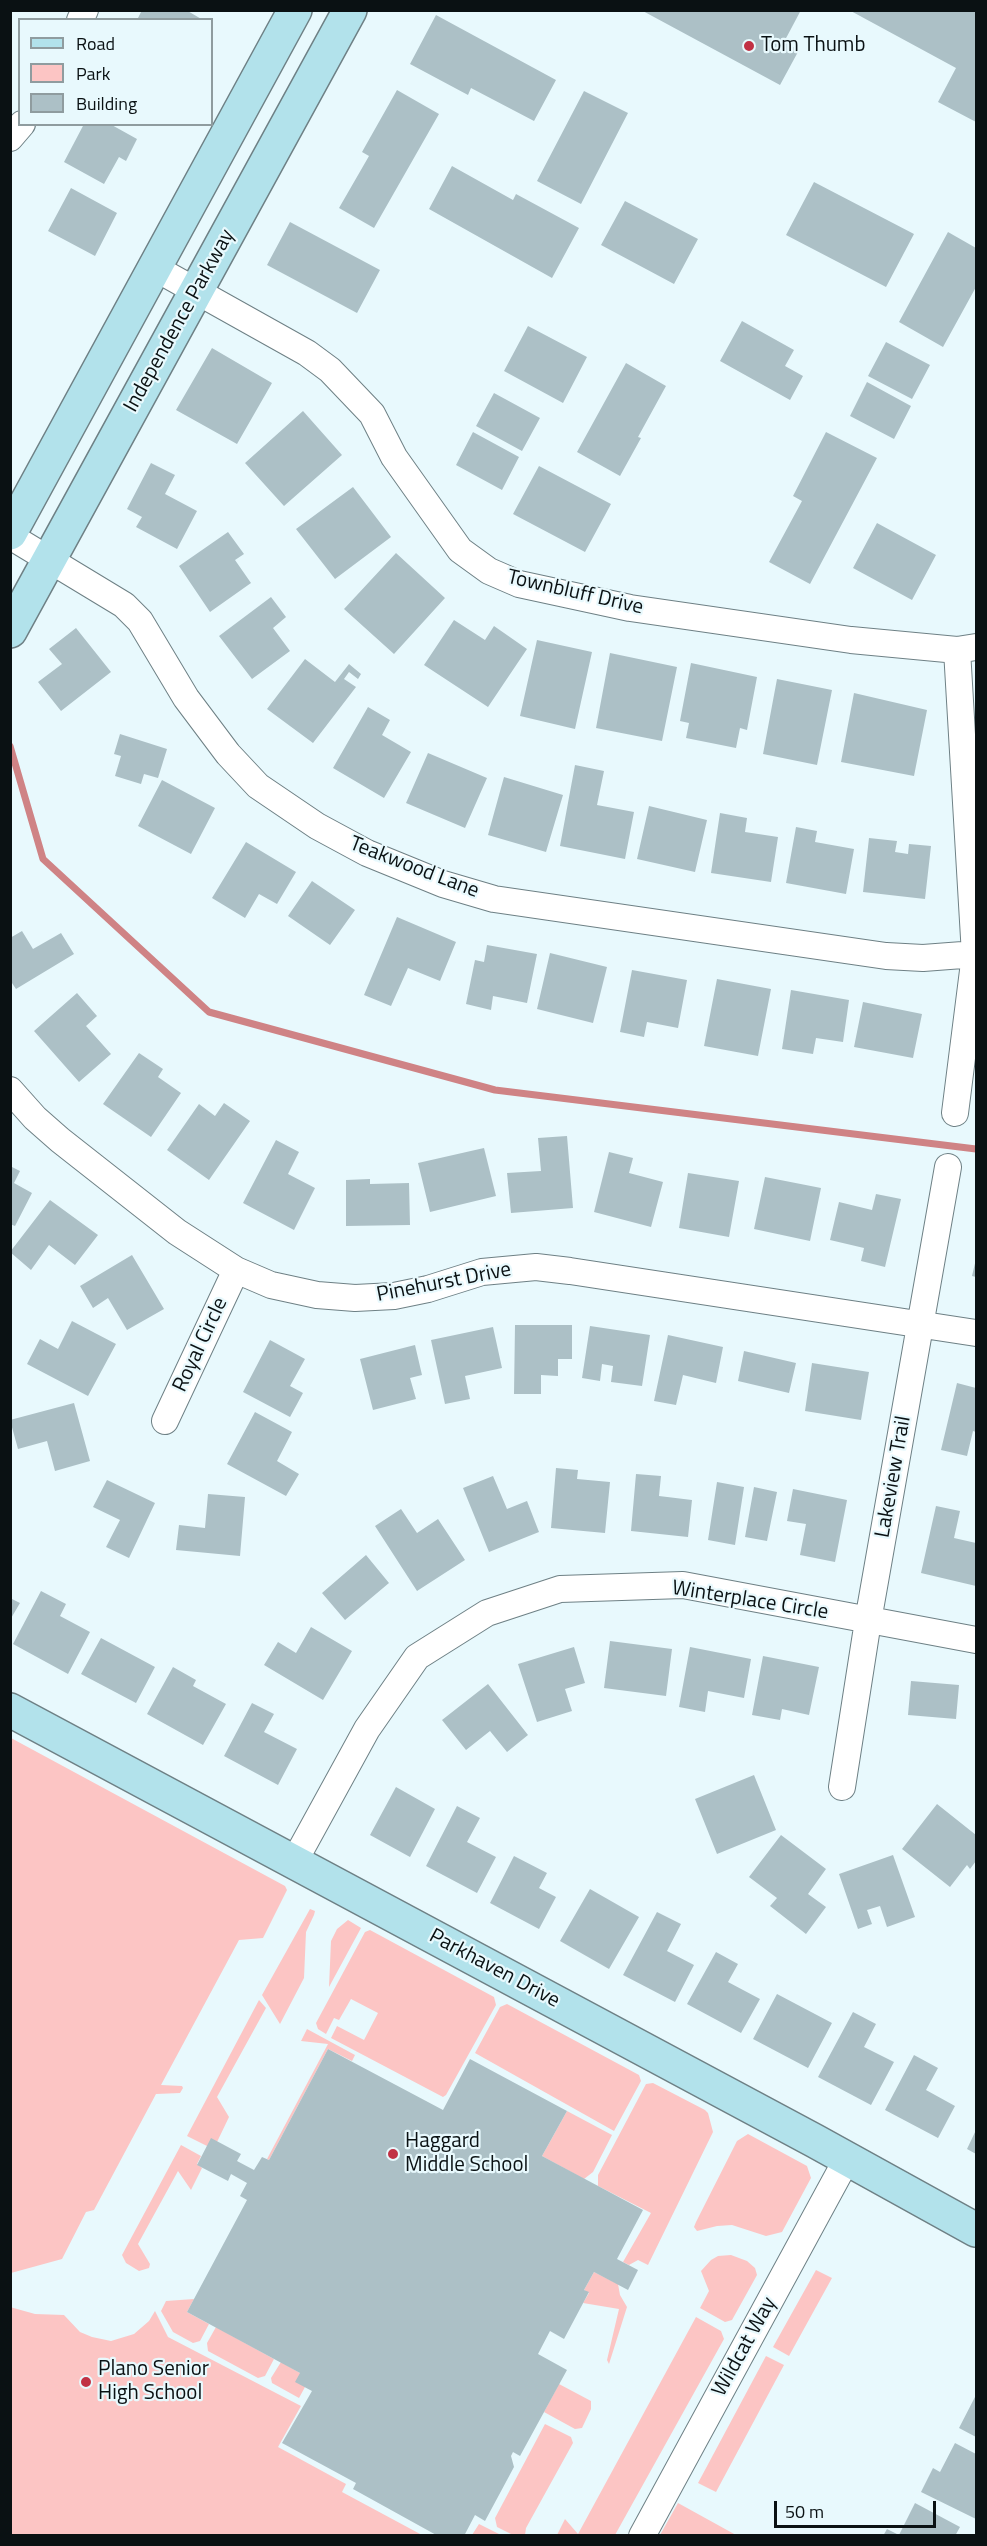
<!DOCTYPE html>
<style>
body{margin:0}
#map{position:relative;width:987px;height:2546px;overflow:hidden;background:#e8f9fd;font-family:"Titillium Web",sans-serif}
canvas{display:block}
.frame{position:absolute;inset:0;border:12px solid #0a1113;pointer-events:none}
.legend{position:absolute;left:18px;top:18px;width:195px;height:108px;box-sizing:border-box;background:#e8f9fd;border:2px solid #8f9c9f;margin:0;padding:8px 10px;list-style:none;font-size:18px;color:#0a1113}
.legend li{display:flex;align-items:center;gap:12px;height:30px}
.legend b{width:30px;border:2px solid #8f9c9f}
.scale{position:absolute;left:774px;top:2501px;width:162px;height:27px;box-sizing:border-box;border:3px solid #0a1113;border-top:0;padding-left:8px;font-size:18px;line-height:21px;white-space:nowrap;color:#0a1113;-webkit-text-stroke:4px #e8f9fd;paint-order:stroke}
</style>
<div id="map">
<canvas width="987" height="2546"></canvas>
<div class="frame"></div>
<ul class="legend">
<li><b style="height:8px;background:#b2e2eb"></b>Road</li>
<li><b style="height:16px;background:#fcc5c4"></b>Park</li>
<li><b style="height:16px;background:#acc0c6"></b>Building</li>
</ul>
<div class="scale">50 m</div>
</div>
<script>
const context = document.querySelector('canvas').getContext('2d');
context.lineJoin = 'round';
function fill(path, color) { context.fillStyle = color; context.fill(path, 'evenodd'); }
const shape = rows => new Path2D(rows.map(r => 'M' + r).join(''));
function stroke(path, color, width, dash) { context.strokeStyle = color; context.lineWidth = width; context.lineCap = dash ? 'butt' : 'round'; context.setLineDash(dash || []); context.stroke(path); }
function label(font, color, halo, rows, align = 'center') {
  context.font = font + ' "Titillium Web",sans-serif'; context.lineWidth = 4.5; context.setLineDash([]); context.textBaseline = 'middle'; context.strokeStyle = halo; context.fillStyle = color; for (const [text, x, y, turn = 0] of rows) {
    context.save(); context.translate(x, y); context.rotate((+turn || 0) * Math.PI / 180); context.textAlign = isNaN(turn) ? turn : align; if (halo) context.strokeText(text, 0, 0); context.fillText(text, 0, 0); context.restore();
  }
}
const green = shape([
 [11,1738,285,1886,287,1890,263,1938,239,1940,161,2085,182,2086,183,2088,180,2093,156,2094,94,2210,86,2212,62,2259,11,2273],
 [310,1909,315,1911,314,1915,306,1932,304,1978,280,2024,262,1995],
 [348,1920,361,1928,329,1987,331,1941,337,1929],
 [370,1930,494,1997,496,2005,446,2095,443,2097,331,2038,337,2026,364,2040,378,2013,351,1999,339,2020,334,2018,326,2034,318,2029,316,2023,365,1932],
 [259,2000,266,2008,217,2097,229,2117,217,2142,207,2146,187,2136],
 [507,2004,639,2075,641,2081,614,2131,475,2053,500,2007],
 [307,2029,355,2055,352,2061,328,2049,269,2160,267,2159,328,2044,301,2041],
 [653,2083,705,2110,708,2113,713,2132,648,2265,638,2260,629,2265,623,2262,651,2213,598,2186,598,2175,646,2084],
 [567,2111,612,2135,593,2172,584,2179,542,2156],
 [748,2134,807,2166,811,2178,782,2232,766,2236,732,2225,717,2226,697,2231,694,2227,696,2222,737,2141],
 [181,2145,201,2156,197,2164,202,2168,191,2190,178,2171,138,2244,150,2264,149,2268,139,2271,126,2263,122,2255],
 [731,2255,747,2261,755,2268,757,2275,732,2320,725,2322,700,2308,709,2291,701,2271,711,2260,718,2256],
 [816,2270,832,2278,789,2356,773,2347],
 [594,2272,618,2284,620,2295,627,2307,609,2364,607,2360,619,2309,583,2303,589,2293,584,2290],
 [194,2299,187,2312,209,2324,200,2341,193,2343,173,2332,161,2311,166,2301],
 [10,2307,35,2314,64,2315,80,2332,92,2337,111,2341,134,2334,149,2321,155,2311,168,2337,301,2406,278,2447,346,2484,342,2492,422,2535,11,2535],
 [696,2317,721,2331,724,2339,615,2535,557,2535,565,2519,578,2534],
 [216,2327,274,2359,265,2376,258,2378,208,2351,207,2343],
 [766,2356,784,2365,716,2492,698,2483],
 [281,2362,300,2373,305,2387,299,2398,272,2383,271,2378],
 [559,2384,591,2401,591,2409,582,2428,575,2429,544,2412],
 [545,2424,571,2437,573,2443,526,2528,525,2535,513,2535,497,2527,495,2518],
 [678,2503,736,2535,660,2535],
 [479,2524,501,2535,472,2535]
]);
const stream = shape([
 [10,746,43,859,209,1012,495,1090,976,1149]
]);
const building = shape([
 [142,10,186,10,203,20,137,20],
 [641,10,801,10,784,42,799,50,780,85],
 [849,10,976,10,976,122,938,102,956,68],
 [436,15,556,80,534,121,471,88,468,95,410,64],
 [397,90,439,114,374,228,339,208,369,156,362,152],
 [584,91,628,113,581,204,537,181],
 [84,124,110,124,137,139,126,161,119,157,104,184,64,162],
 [452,166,513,200,516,194,579,228,552,278,429,209],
 [814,182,914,234,886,287,786,235],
 [71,188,117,213,95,256,48,231],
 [625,201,698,239,674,284,601,245],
 [290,222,380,270,357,313,267,265],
 [948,232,976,248,976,287,943,347,899,322],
 [742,321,794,350,785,366,803,376,790,400,720,361],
 [528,326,587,357,563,403,504,371],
 [886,342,930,365,912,399,868,376],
 [212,348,272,383,237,444,176,410],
 [626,363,666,386,638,437,641,438,620,476,577,452],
 [867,382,911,406,894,439,850,416],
 [494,393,540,418,522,451,476,426],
 [303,411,342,455,284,506,245,463],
 [473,432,519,457,502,490,456,465],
 [826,432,877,458,810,584,769,562,802,501,793,496],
 [151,463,175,475,165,494,197,511,177,549,136,527,142,517,127,509],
 [539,466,611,504,585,552,513,514],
 [353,487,391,537,335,579,296,529],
 [877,523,936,555,912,600,853,568],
 [228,532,244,554,235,560,251,583,210,612,179,566],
 [396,553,445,598,394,654,344,609],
 [271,597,286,617,273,628,290,651,252,679,219,636],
 [454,620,485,640,494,626,527,649,488,707,424,665],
 [76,628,111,672,61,711,38,682,62,664,49,649],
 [537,640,592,652,575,729,520,716],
 [610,653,677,667,662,741,596,728],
 [305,659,335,682,349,664,361,674,358,679,349,672,344,679,356,687,313,743,267,709],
 [691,663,757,677,747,730,740,728,736,748,686,738,689,723,680,721],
 [777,679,832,690,817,765,763,754],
 [854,693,927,710,914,776,841,762],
 [368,707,390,720,382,735,411,752,384,798,333,768],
 [120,734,167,749,158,778,144,774,141,784,115,776,121,756,114,754],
 [428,753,487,778,465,828,406,803],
 [575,765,604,771,597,805,634,812,625,859,560,846],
 [504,777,563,795,546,852,488,835],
 [162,780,215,808,191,854,138,826],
 [649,806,707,820,695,872,637,859],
 [720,813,747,818,745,832,778,837,771,882,711,873],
 [796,827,817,831,815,842,854,849,846,894,786,883],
 [869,838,897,841,895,852,908,854,909,844,931,846,925,899,863,892],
 [246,842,296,872,277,904,259,894,245,918,212,898],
 [312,881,355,910,330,945,288,916],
 [397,917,456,942,440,981,408,968,391,1006,364,995],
 [22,931,33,949,61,933,74,954,16,989,10,980,10,938],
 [487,945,537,954,527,1003,493,996,491,1010,466,1004,475,960,484,962],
 [550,953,607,967,593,1023,537,1009],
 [632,970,687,980,678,1028,647,1022,644,1037,620,1032],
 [717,979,771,989,758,1056,704,1046],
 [791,990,849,1000,843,1042,816,1038,813,1054,782,1049],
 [77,993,97,1016,86,1026,111,1054,79,1082,34,1031],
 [863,1002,922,1014,913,1058,854,1047],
 [139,1053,163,1069,158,1077,181,1093,151,1137,103,1104],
 [224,1103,250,1121,209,1180,167,1150,199,1104,215,1116],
 [567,1136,573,1208,511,1213,507,1173,541,1171,538,1138],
 [276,1140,299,1152,288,1174,315,1188,294,1230,243,1203],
 [484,1148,496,1196,430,1212,418,1163],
 [609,1152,633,1158,629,1173,663,1182,651,1227,594,1212],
 [10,1166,20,1171,14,1183,32,1193,15,1226,10,1224],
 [688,1173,739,1181,729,1237,679,1228],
 [765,1177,821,1188,810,1241,754,1229],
 [370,1179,370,1184,409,1183,410,1225,346,1226,346,1180],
 [876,1194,901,1199,885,1267,861,1261,864,1248,830,1240,839,1202,872,1210],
 [50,1200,98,1235,75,1265,49,1245,31,1270,10,1252],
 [132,1255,164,1309,127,1330,108,1298,93,1308,80,1286],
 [976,1259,976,1277,972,1276],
 [72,1321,116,1344,88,1396,27,1364,40,1339,58,1349],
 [515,1325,572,1325,572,1359,558,1359,558,1376,541,1375,541,1394,514,1394],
 [590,1326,650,1335,642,1386,611,1382,613,1366,602,1364,600,1381,582,1378],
 [493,1327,502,1368,465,1376,470,1399,445,1404,431,1340],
 [668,1335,723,1347,716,1383,683,1375,676,1405,654,1401],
 [270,1340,305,1359,290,1386,303,1393,290,1417,243,1392],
 [415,1345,422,1375,410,1378,416,1399,373,1410,360,1359],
 [744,1351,796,1363,789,1393,738,1381],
 [812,1363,869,1372,861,1420,805,1411],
 [957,1383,976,1388,976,1432,973,1431,967,1456,941,1450],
 [74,1403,90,1461,55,1471,47,1441,18,1449,10,1420],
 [255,1412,292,1432,277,1461,299,1474,286,1496,227,1464],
 [556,1468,578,1470,577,1479,610,1482,605,1533,551,1528],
 [636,1474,661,1476,659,1496,692,1500,688,1537,631,1531],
 [493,1476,507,1509,527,1501,539,1532,489,1552,463,1488],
 [107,1480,155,1503,129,1558,106,1547,120,1520,93,1507],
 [717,1482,744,1487,735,1545,708,1540],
 [754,1487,777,1492,767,1541,745,1537],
 [793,1489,847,1500,835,1562,800,1555,806,1524,787,1521],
 [208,1494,245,1497,240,1556,176,1550,179,1525,205,1528],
 [936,1506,960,1511,954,1538,976,1543,976,1586,921,1573],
 [401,1509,417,1533,438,1519,465,1560,417,1591,375,1526],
 [366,1555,389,1583,345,1620,322,1593],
 [41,1591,66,1604,60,1616,90,1632,68,1674,13,1644],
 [10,1598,20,1603,10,1620],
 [311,1627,352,1651,323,1700,264,1665,278,1642,296,1653],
 [101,1638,155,1667,136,1703,81,1674],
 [610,1641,672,1649,666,1696,604,1688],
 [574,1647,585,1683,565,1689,572,1711,537,1722,518,1664],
 [690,1647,751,1659,744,1698,708,1691,705,1712,679,1707],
 [763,1656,819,1667,809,1715,782,1709,780,1720,752,1715],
 [173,1667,196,1680,193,1686,226,1704,203,1745,147,1714],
 [911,1681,959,1685,956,1719,908,1715],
 [488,1684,528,1735,507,1752,490,1731,466,1750,442,1720],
 [252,1703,274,1714,264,1732,297,1749,278,1785,224,1756],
 [754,1775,776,1830,717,1854,695,1799],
 [396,1787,435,1809,410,1857,370,1835],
 [937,1804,976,1835,976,1861,970,1869,967,1865,950,1887,902,1849],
 [457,1806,480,1818,467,1842,496,1857,477,1893,426,1866],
 [781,1835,826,1869,808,1894,826,1907,806,1934,770,1906,777,1898,749,1877],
 [893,1855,915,1917,887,1927,880,1906,867,1910,872,1924,858,1929,839,1874],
 [514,1856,547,1873,539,1888,556,1897,539,1929,490,1903],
 [590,1889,639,1917,609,1969,560,1941],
 [657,1912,681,1924,667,1951,694,1965,675,2002,623,1975],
 [716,1952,738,1964,728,1982,760,1999,741,2033,687,2004],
 [777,1994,832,2023,808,2068,753,2039],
 [853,2012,876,2024,864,2047,894,2062,871,2105,818,2077],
 [328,2049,443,2110,470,2059,567,2111,542,2156,643,2210,617,2259,638,2270,628,2290,594,2272,584,2290,589,2292,564,2339,550,2331,538,2354,567,2370,520,2456,513,2452,511,2456,514,2467,485,2521,475,2515,464,2536,438,2536,353,2489,356,2483,282,2443,312,2391,295,2382,300,2373,187,2312,247,2200,240,2196,247,2183,231,2174,228,2181,197,2165,211,2138,241,2154,237,2161,254,2170,262,2157,269,2160],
 [914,2055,938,2068,926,2090,955,2106,938,2138,885,2110],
 [976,2130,976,2154,967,2149],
 [976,2395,976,2437,959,2428],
 [955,2443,976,2454,976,2519,921,2492,933,2468,940,2472],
 [915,2503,960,2527,955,2536,883,2536,887,2529,899,2535]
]);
const street = shape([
 [80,20,85,10],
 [10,138,22,124],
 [155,268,307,353,330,370,372,414,394,457,460,550,489,571,519,584,630,608,851,640,957,650,976,647],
 [10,536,124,605,140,621,186,698,228,754,258,786,317,826,367,853,443,884,494,899,886,956,923,958,976,954],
 [10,1090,35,1118,60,1140,177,1232,236,1270,271,1285,317,1295,355,1298,394,1296,428,1289,482,1272,536,1267,570,1271,976,1333],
 [955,1113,975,955,957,650],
 [165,1421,236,1270],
 [842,1787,868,1621,948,1167],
 [294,1862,367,1729,417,1657,487,1613,560,1589,683,1585,976,1640],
 [642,2536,847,2159]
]);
const secondary = shape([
 [10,533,295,10],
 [10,631,350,10],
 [10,1710,815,2141,976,2230]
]);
const markers = [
 [749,46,6,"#c13144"],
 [393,2154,6,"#c13144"],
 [86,2382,6,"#c13144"]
];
const poiNames = [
 ["Tom Thumb",761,46],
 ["Haggard",405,2142],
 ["Middle School",405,2166],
 ["Plano Senior",98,2370],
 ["High School",98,2394]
];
const streetNames = [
 ["Independence Parkway",180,321,-61],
 ["Townbluff Drive",575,593,13],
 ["Teakwood Lane",414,868,21],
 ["Pinehurst Drive",444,1283,-11],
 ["Royal Circle",201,1345,-65],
 ["Lakeview Trail",894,1477,-80],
 ["Winterplace Circle",750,1601,9],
 ["Parkhaven Drive",494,1969,28],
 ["Wildcat Way",745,2347,-61]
];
fill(green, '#fcc5c4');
stroke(stream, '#cf8385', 7);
fill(building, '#acc0c6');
stroke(street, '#6e8085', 28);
stroke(secondary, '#6e8085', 36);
stroke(street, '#fff', 26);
stroke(secondary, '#b2e2eb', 33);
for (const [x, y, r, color] of markers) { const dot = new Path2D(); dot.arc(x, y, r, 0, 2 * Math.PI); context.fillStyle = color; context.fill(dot); stroke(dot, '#e8f9fd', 2); }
label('21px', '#0a1113', '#e8f9fd', poiNames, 'left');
label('21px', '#0a1113', '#e8f9fd', streetNames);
</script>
